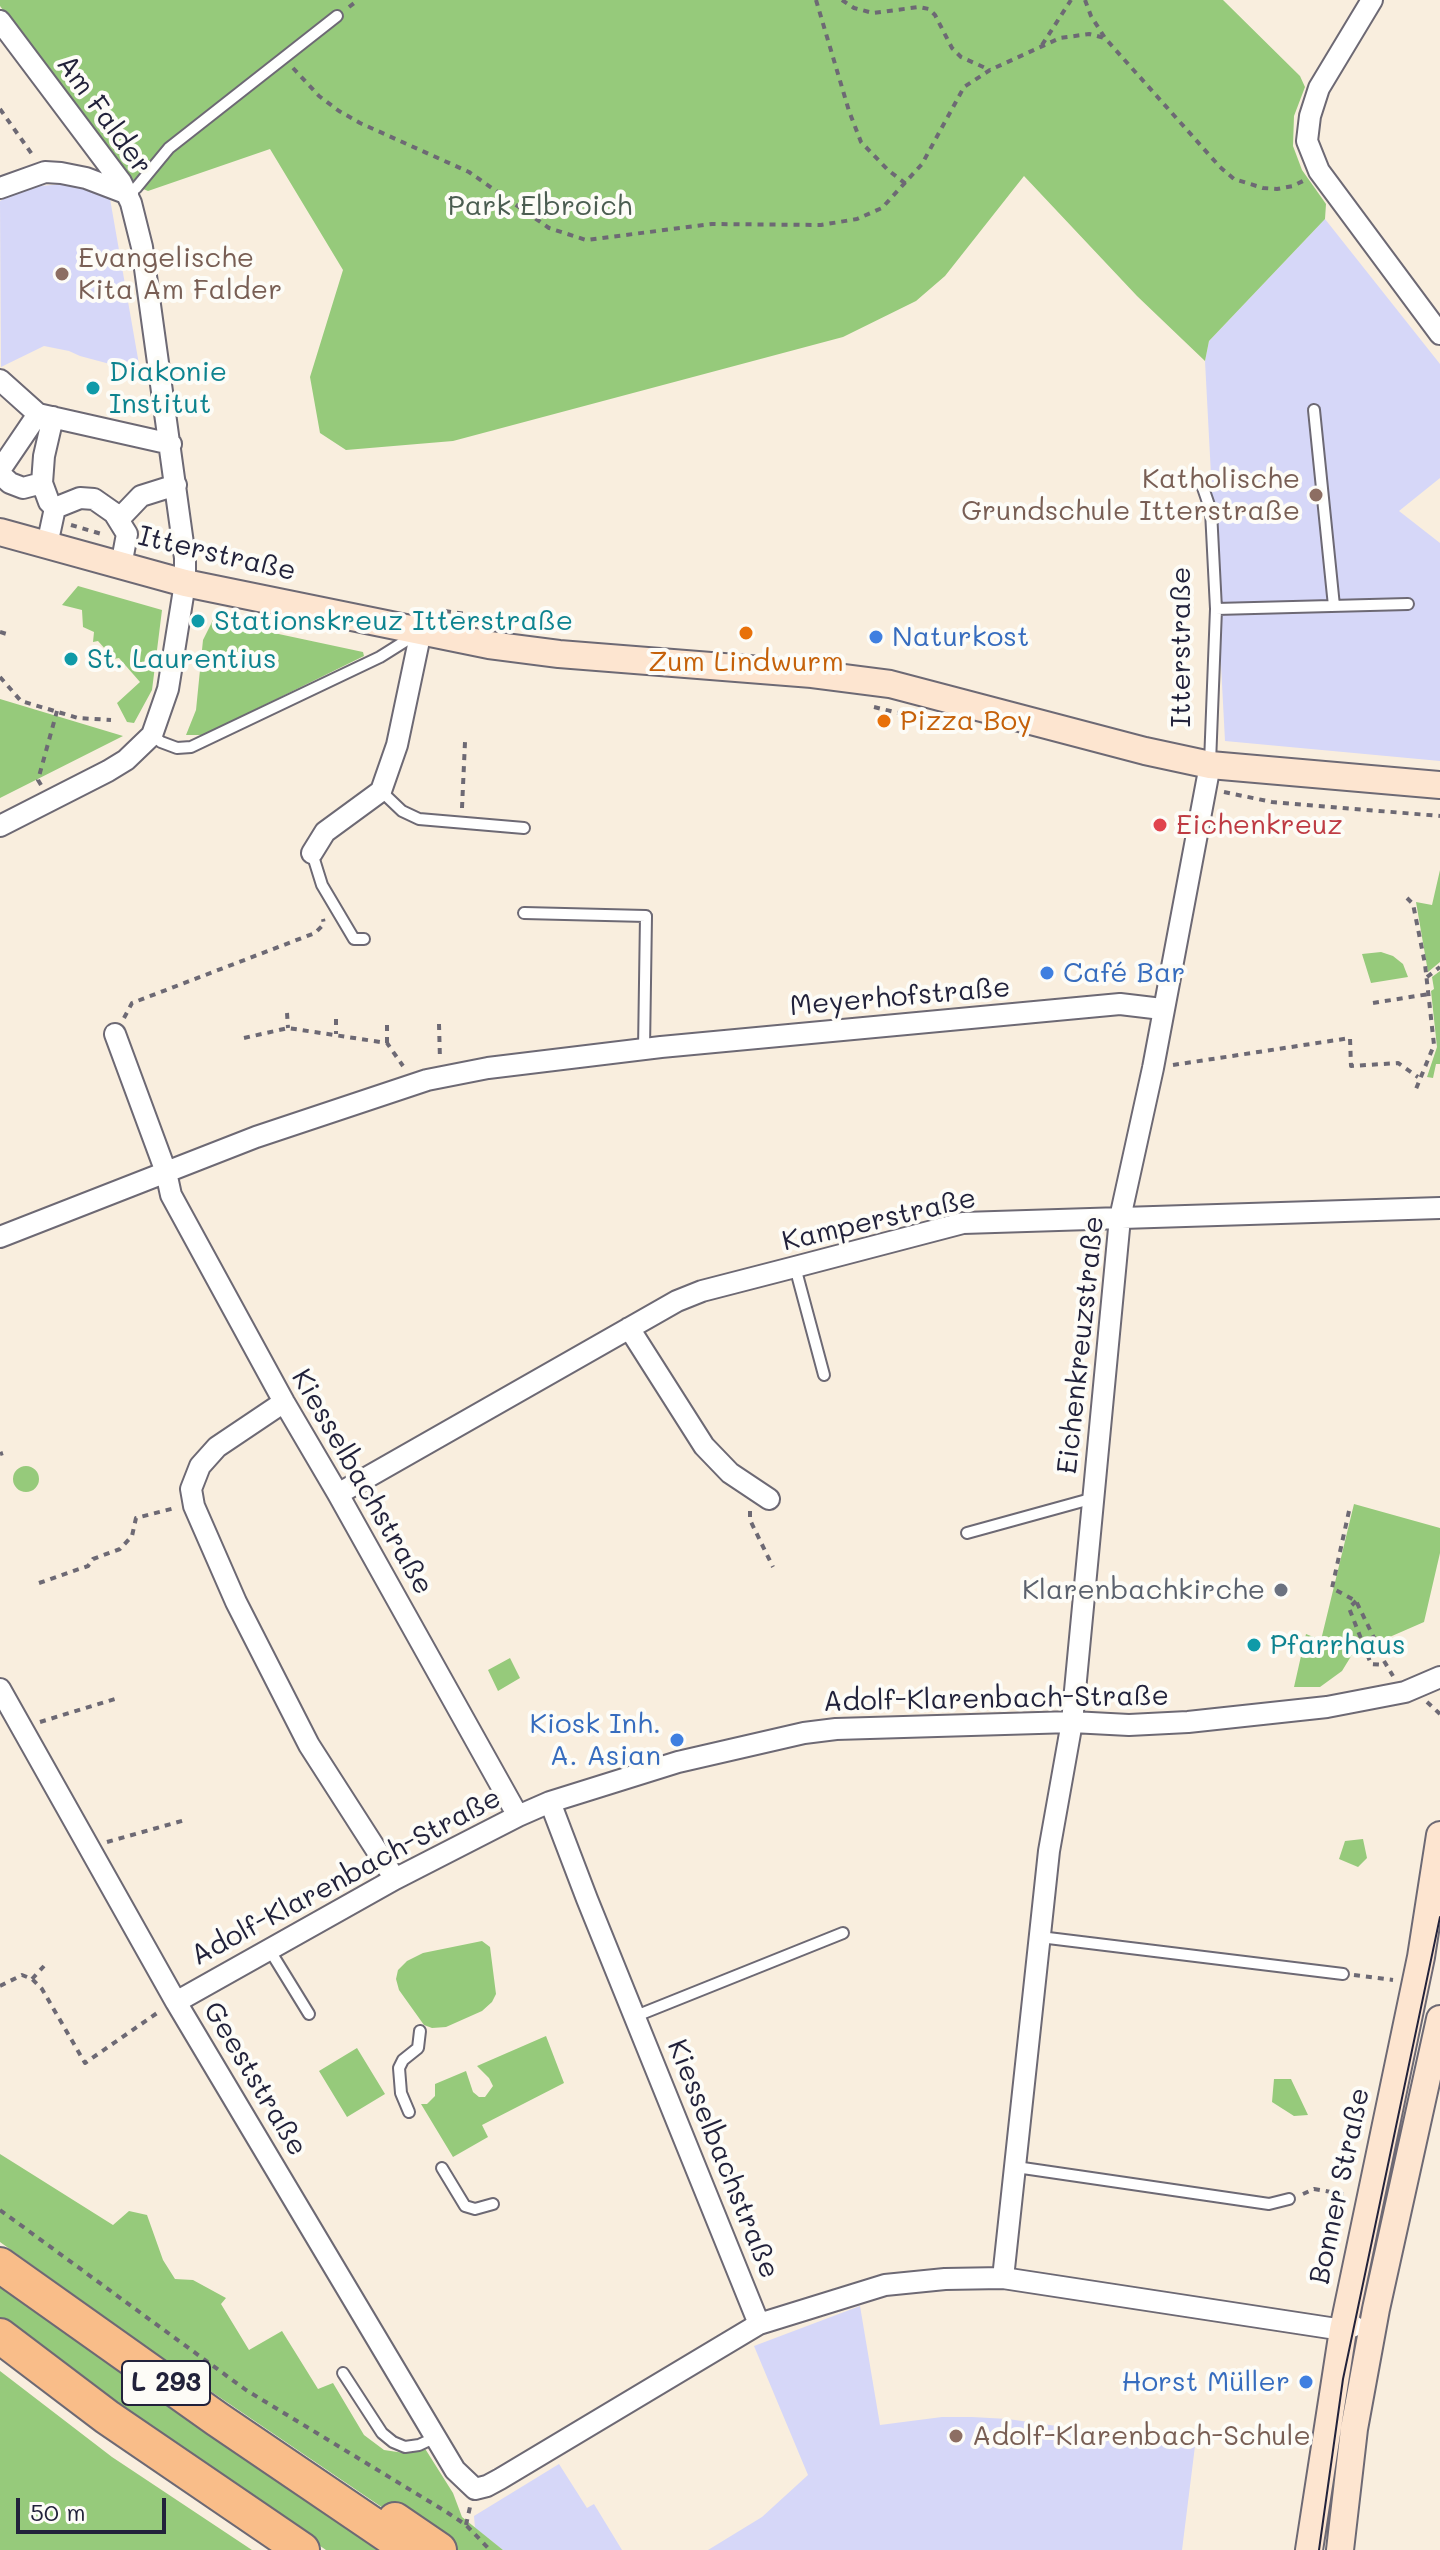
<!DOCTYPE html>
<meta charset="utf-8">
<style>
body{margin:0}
#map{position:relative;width:1440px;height:2550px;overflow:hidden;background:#f9eede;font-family:Mali,sans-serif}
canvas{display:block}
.scale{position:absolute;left:16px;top:2498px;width:150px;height:36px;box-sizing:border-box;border:4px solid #22223b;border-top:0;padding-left:10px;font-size:24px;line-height:28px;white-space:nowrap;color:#22223b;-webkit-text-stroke:6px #fdfcf7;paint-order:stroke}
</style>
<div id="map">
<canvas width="1440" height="2550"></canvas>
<div class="scale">50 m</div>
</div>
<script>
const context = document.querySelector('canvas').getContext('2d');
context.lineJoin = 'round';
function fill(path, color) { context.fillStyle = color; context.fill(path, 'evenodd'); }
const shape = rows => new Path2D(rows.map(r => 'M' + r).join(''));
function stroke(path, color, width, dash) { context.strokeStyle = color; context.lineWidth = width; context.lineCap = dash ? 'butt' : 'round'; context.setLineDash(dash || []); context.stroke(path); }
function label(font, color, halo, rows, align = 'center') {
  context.font = font + ' Mali,sans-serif'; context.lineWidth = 8; context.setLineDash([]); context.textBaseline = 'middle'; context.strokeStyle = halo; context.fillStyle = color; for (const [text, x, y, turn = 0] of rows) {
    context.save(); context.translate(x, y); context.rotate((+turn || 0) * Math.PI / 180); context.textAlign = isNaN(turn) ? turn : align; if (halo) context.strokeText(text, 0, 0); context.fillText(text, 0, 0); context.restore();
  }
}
const built = shape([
 [80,183,109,193,140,370,121,367,80,356,69,351,44,346,1,367,0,201,25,187],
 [1325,219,1440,364,1440,478,1399,511,1440,543,1440,761,1225,741,1205,361,1209,341],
 [860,2306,880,2425,942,2417,972,2417,1008,2419,1195,2446,1182,2550,708,2550,762,2517,808,2475,754,2346],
 [559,2464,587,2508,594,2504,622,2550,503,2550,475,2528,474,2516]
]);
const green = shape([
 [0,0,1223,0,1300,76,1305,87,1294,116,1293,146,1302,170,1326,204,1325,219,1209,341,1205,361,1137,296,1024,176,945,276,916,301,843,337,453,441,346,450,320,433,310,377,343,270,270,149,148,191,129,183,0,6],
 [78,586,162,610,152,690,134,723,127,722,117,703,140,682,119,658,108,660,106,650,98,641,93,642,94,632,83,627,82,610,62,605],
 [213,620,363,652,364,656,203,735,186,735,196,710,203,640],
 [0,699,123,736,0,798],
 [1440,870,1440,962,1428,972,1416,902,1432,905],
 [1381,952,1393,956,1403,964,1408,977,1371,983,1362,954],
 [1440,971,1440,1064,1436,1064,1433,1078,1427,1077,1437,1047,1431,991,1434,989,1432,977],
 '13 1479a13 13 0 1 1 26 0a13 13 0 1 1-26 0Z',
 [1354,1504,1440,1528,1440,1553,1424,1622,1353,1653,1342,1671,1320,1687,1294,1687,1306,1634,1321,1640],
 [510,1658,520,1678,498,1691,488,1670],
 [1363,1839,1367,1858,1358,1867,1339,1859,1345,1841],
 [482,1941,490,1947,496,1994,492,2002,482,2011,446,2027,432,2028,424,2025,399,1990,396,1979,398,1970,407,1961,423,1953],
 [546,2036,564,2083,482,2125,488,2137,453,2157,421,2104,427,2104,435,2096,435,2084,466,2071,473,2092,479,2097,485,2097,493,2086,489,2078,477,2066],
 [357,2048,385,2094,347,2117,319,2071],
 [1274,2079,1291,2079,1308,2115,1294,2116,1272,2102],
 [0,2154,113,2225,129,2211,147,2215,163,2260,175,2279,193,2280,226,2298,221,2304,249,2350,282,2331,318,2389,333,2383,364,2435,384,2450,404,2453,424,2447,453,2493,462,2517,503,2550,445,2550,172,2365,0,2242],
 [0,2278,388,2550,326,2550,132,2416,0,2320],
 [0,2371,112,2457,252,2550,0,2550]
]);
const path = shape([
 [816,0,849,111,861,142,888,170,906,184],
 [842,0,854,8,873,13,919,7,929,9,935,15,952,48,961,57,990,70],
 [1085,0,1091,16,1105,38,1220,167,1234,179,1263,188,1277,189,1293,186,1303,181],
 [349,7,358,0],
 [1042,45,1071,0],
 [293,68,319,96,339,111,360,123,469,172,549,228,586,240,712,224,821,225,857,219,882,208,922,164,964,87,990,70,1060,38,1089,34,1105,38],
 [0,109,34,157],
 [71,525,105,535],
 [445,611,575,630],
 [0,632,10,635],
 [0,677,21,701,78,718,111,720],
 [874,707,943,724],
 [41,785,38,780,57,711],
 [1224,792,1272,802,1440,816],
 [462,808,465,742],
 [1407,898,1413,904,1425,964,1434,1045,1416,1089],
 [1427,977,1440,967],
 [1373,1003,1429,994],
 [287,1013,288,1028],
 [124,1018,132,1003,315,933,324,924,323,919],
 [336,1019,336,1034],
 [439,1024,440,1060],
 [387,1025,387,1043],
 [244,1038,288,1028,387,1043,403,1066],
 [1173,1065,1350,1038,1351,1066,1398,1063,1418,1077],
 [0,1454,3,1453],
 [750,1511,750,1520,773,1567],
 [1349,1511,1332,1588,1356,1601,1377,1644],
 [39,1583,88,1566,93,1559,120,1549,132,1536,136,1518,175,1508],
 [1356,1601,1349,1608,1371,1664,1385,1665],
 [1384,1661,1393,1676],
 [1427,1702,1440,1714],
 [40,1722,118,1698],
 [107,1842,185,1820],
 [1354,1975,1393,1980],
 [32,1979,44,1966],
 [0,1986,22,1975,32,1979,42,1989,85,2063,160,2011],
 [1303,2194,1314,2189,1348,2195],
 [0,2210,246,2390,445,2511,466,2525,490,2550],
 [466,2525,470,2507]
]);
const lane = shape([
 [128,194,136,188,169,148,337,16],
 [1314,410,1334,606],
 [1201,482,1211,511,1216,609,1210,763],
 [1216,609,1408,604],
 [152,735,161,742,177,748,191,747,380,657,415,635],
 [381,791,402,811,419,819,524,828],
 [312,853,322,885,354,939,364,939],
 [524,913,646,916,644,1049],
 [795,1267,824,1375],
 [967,1533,1094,1498],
 [1040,1937,1343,1974],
 [269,1949,309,2014],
 [636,2016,843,1933],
 [409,2112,401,2093,399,2068,403,2060,418,2048,420,2031],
 [1016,2167,1269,2204,1289,2199],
 [442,2168,465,2206,475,2209,493,2204],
 [343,2373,382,2433,393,2442,405,2447,419,2445,436,2437]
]);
const street = shape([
 [1372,0,1319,88,1310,116,1307,141,1319,171,1440,334],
 [0,21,121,182,131,203,142,247,185,558,185,583,168,689,152,735,126,760,108,771,0,826],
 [0,188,45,172,61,173,86,178,128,194],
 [0,380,38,414,171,444],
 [0,470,38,414],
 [0,474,10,483,23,488,42,483],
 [55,508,80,498,94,499,114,513,127,534,121,566],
 [120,518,141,496,176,485],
 [47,545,55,508,49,502,42,483,44,456,53,417],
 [312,853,325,832,381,791,397,745,421,631],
 [115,1034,166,1172,171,1195,284,1402,338,1494,518,1816],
 [0,1237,256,1137,427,1080,488,1068,661,1047,1120,1004,1162,1009],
 [629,1328,704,1446,730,1473,769,1499],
 [284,1402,217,1447,200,1466,191,1489,194,1506,236,1602,309,1745,395,1879],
 [338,1494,677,1301,702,1291,795,1267,963,1223,1440,1208],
 [0,1689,176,2002,455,2470,475,2489,487,2486,500,2479,759,2324,885,2285,945,2279,1003,2278,1343,2330,1354,2326],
 [550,1802,587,1899,759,2324],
 [176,2002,395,1879,518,1816,550,1802,678,1762,804,1733,836,1729,1072,1722,1129,1725,1188,1722,1327,1707,1405,1692,1440,1677],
 [1003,2278,1049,1851,1072,1722,1120,1218,1153,1068,1210,765]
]);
const secondary = shape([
 [0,532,185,583,489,645,559,654,812,674,890,684,1145,751,1210,765,1440,785],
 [1309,2550,1343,2330,1421,1957,1440,1835],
 [1340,2550,1354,2429,1376,2309,1440,2019]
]);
const highway = shape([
 [0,2265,217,2419,410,2550],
 [0,2336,107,2417,302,2550],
 [395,2520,439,2550]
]);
const tram = shape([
 [1319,2550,1343,2379,1440,1917]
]);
const markers = [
 [62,274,8,"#8d6e63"],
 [93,388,8,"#0f9aa8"],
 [1316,495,8,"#8d6e63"],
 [198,621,8,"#0f9aa8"],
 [746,633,8,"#e8710a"],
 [876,637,8,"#3f7fe0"],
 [71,659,8,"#0f9aa8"],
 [884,721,8,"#e8710a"],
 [1160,825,8,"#e0444e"],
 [1047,973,8,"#3f7fe0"],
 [1281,1590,8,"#6b7280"],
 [1254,1645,8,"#0f9aa8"],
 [677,1740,8,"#3f7fe0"],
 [1306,2382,8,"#3f7fe0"],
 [956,2436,8,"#8d6e63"]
];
const shields = [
 [166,2383,88]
];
const shieldNames = [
 ["L 293",166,2383]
];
const streetNames = [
 ["Am Falder",104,115,54],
 ["Itterstraße",217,554,13],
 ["Itterstraße",1181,647,-90],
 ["Meyerhofstraße",900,997,-5],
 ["Kamperstraße",879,1220,-13],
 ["Eichenkreuzstraße",1081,1345,-84],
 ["Kiesselbachstraße",362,1482,60],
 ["Adolf-Klarenbach-Straße",996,1699,-1],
 ["Adolf-Klarenbach-Straße",346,1877,-28],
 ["Geeststraße",255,2079,59],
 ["Kiesselbachstraße",723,2159,68],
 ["Bonner Straße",1340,2186,-78]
];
const parkNames = [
 ["Park Elbroich",540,206]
];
const educationNames = [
 ["Evangelische",78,258],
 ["Kita Am Falder",78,290],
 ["Katholische",1300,479,"right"],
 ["Grundschule Itterstraße",1300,511,"right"],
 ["Adolf-Klarenbach-Schule",972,2436]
];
const cultureNames = [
 ["Diakonie",109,372],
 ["Institut",109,404],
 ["Stationskreuz Itterstraße",214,621],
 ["St. Laurentius",87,659],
 ["Pfarrhaus",1270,1645]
];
const shopNames = [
 ["Naturkost",892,637],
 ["Café Bar",1063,973],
 ["Kiosk Inh.",661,1724,"right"],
 ["A. Asian",661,1756,"right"],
 ["Horst Müller",1290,2382,"right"]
];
const foodNames = [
 ["Zum Lindwurm",746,662],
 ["Pizza Boy",900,721,"left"]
];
const healthNames = [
 ["Eichenkreuz",1176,825]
];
const worshipNames = [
 ["Klarenbachkirche",1265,1590]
];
fill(built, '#d6d7f8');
fill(green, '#96ca7b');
stroke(lane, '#6d6974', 14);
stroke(street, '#6d6974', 24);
stroke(secondary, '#6d6974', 30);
stroke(highway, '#6d6974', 38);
stroke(path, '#6d6974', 4, [6, 6]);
stroke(lane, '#fff', 10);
stroke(street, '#fff', 20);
stroke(secondary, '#fde5d0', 26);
stroke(highway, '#f9bd89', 34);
stroke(tram, '#22223b', 2);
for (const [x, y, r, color] of markers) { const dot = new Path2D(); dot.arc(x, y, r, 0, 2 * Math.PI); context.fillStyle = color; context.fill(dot); stroke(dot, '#fdfcf7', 3); }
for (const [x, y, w] of shields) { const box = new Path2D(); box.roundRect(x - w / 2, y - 22, w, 44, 6); context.fillStyle = '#fdfcf7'; context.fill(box); stroke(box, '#22223b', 2); }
label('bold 26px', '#22223b', null, shieldNames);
label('28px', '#22223b', '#fdfcf7', streetNames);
label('28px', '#4b5d51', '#fdfcf7', parkNames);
label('28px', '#785e54', '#fdfcf7', educationNames, 'left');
label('28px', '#0d838f', '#fdfcf7', cultureNames, 'left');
label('28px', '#366cbe', '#fdfcf7', shopNames, 'left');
label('28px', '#c56008', '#fdfcf7', foodNames);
label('28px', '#be3a42', '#fdfcf7', healthNames, 'left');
label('28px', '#5b616d', '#fdfcf7', worshipNames, 'right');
</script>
